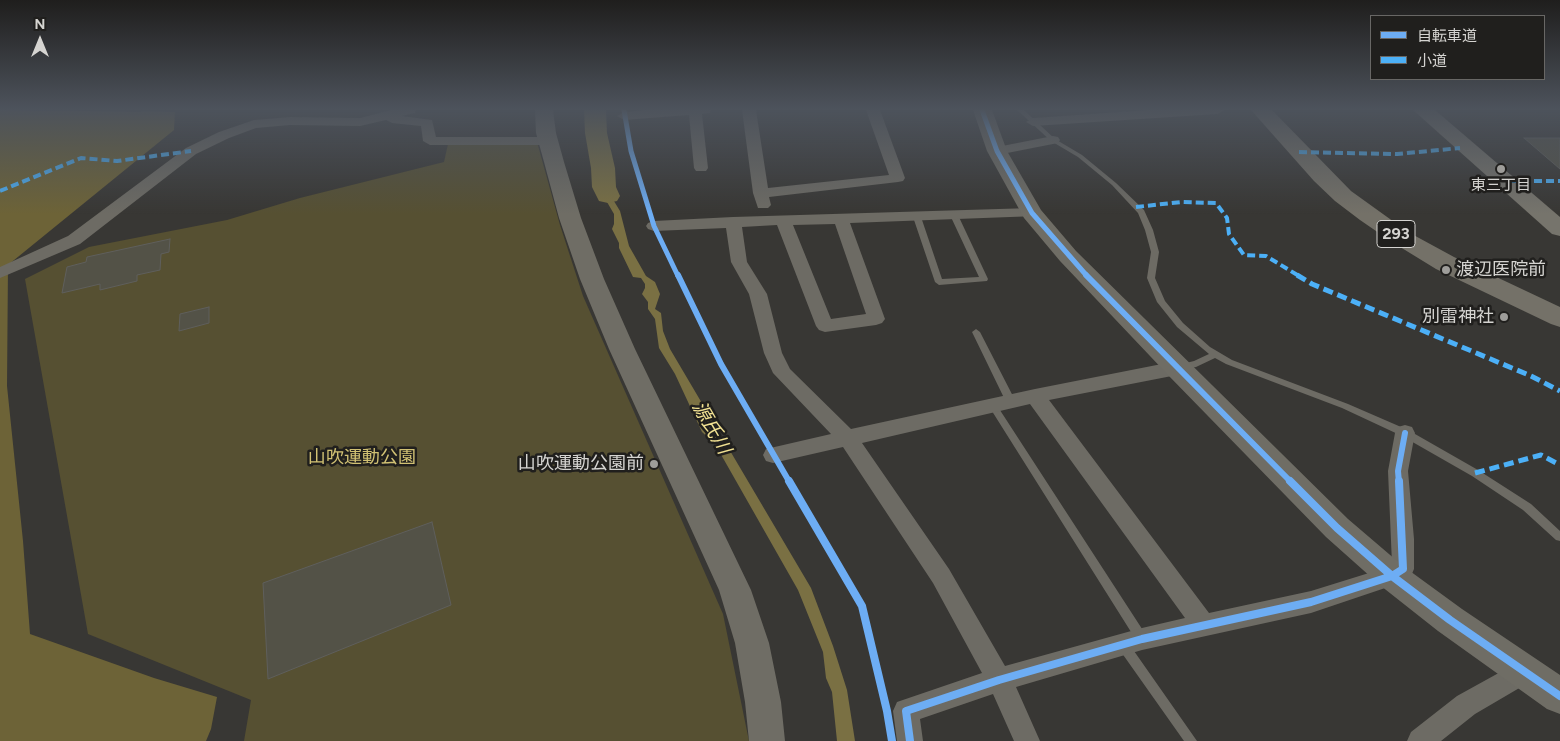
<!DOCTYPE html>
<meta charset="utf-8">
<style>
body{margin:0}
#map{position:relative;width:1560px;height:741px;overflow:hidden;background:#383734;font-family:Figtree,"Noto Sans JP",sans-serif}
canvas{display:block}
.legend{position:absolute;left:1370px;top:15px;width:175px;height:65px;box-sizing:border-box;background:#201f1d;border:1px solid #686765;margin:0;padding:6px 9px;list-style:none;font-size:15px;color:#d5d4d1}
.legend li{display:flex;align-items:center;gap:10px;height:25px}
.legend b{width:25px;border:1px solid #686765}
.north{position:absolute;left:15px;top:15px;width:50px;height:50px;-webkit-text-stroke:4px #201f1d;paint-order:stroke;rotate:0deg;font-size:14px;font-weight:700;line-height:20px;text-align:center;color:#d5d4d1}
.north::after{content:'';display:block;margin:auto;width:18px;height:22px;background:#d5d4d1;clip-path:polygon(50% 0,100% 100%,50% 72%,0 100%)}
</style>
<div id="map">
<canvas width="1560" height="741"></canvas>
<ul class="legend">
<li><b style="height:6px;background:#6dadf4"></b>自転車道</li>
<li><b style="height:6px;background:#4cb0f7"></b>小道</li>
</ul>
<div class="north">N</div>
</div>
<script>
const context = document.querySelector('canvas').getContext('2d');
context.lineJoin = 'round';
function fill(path, color) { context.fillStyle = color; context.fill(path, 'evenodd'); }
const shape = rows => new Path2D(rows.map(r => 'M' + r).join(''));
function stroke(path, color, width, dash) { context.strokeStyle = color; context.lineWidth = width; context.lineCap = dash ? 'butt' : 'round'; context.setLineDash(dash || []); context.stroke(path); }
function label(font, color, halo, rows, align = 'center') {
  context.font = font + ' Figtree,"Noto Sans JP",sans-serif'; context.lineWidth = 5; context.setLineDash([]); context.textBaseline = 'middle'; context.strokeStyle = halo; context.fillStyle = color; for (const [text, x, y, turn = 0] of rows) {
    context.save(); context.translate(x, y); context.rotate((+turn || 0) * Math.PI / 180); context.textAlign = isNaN(turn) ? turn : align; if (halo) context.strokeText(text, 0, 0); context.fillText(text, 0, 0); context.restore();
  }
}
const green = shape([
 [537,142,560,225,583,296,723,614,749,741,244,741,251,700,88,634,25,279,89,247,227,220,300,198,444,162,448,144]
]);
const forest = shape([
 [0,110,175,112,174,130,8,265,7,386,23,541,30,634,154,678,217,697,211,729,206,741,0,741]
]);
const water = shape([
 [605,156,603,158,604,163,610,169,606,188,620,211,629,246,646,276,655,282,660,294,655,309,661,313,663,331,670,349,811,588,833,646,847,690,855,741,837,741,832,692,826,678,823,652,798,590,715,444,702,432,675,374,659,348,655,319,648,309,648,302,642,294,645,288,645,284,641,278,633,277,619,248,619,243,612,229,614,224,614,214,597,185,601,168,595,157]
]);
const river = shape([
 [584,110,606,110,607,133,615,168,616,187,620,196,617,201,608,203,599,201,592,187,591,168,585,133,584,110]
]);
const building = shape([
 [1524,138,1560,138,1560,169,1524,138],
 [170,239,169,252,161,254,160,270,137,275,137,281,100,290,100,284,62,293,67,267,86,262,87,257,170,239],
 [209,307,209,323,179,331,180,314,209,307],
 [432,522,451,605,268,679,263,583,432,522]
]);
const lane = shape([
 [1017,110,1024,110,1055,139,1082,155,1116,183,1144,210,1153,230,1159,252,1155,278,1165,301,1183,323,1210,347,1232,360,1348,404,1408,430,1478,470,1531,504,1560,531,1560,541,1556,540,1523,510,1472,476,1402,436,1342,408,1226,364,1215,358,1196,367,1181,370,1178,369,1177,367,1178,365,1194,361,1209,354,1177,327,1157,302,1147,278,1151,252,1145,230,1138,213,1112,185,1078,157,1051,141,1017,110],
 [951,213,957,213,958,215,988,279,987,281,939,285,935,282,913,217,914,215,920,215,921,217,942,279,979,277,950,215,951,213],
 [976,329,980,332,1016,402,1014,404,1008,404,1006,402,972,332,976,329],
 [993,403,996,404,1146,635,1148,639,1146,643,1142,644,1138,643,990,408,988,406,990,404,993,403],
 [1123,640,1127,641,1197,741,1184,741,1119,649,1117,645,1119,641,1123,640]
]);
const street = shape([
 [391,110,416,110,415,113,402,116,432,120,436,137,548,137,555,141,548,145,430,145,423,141,421,126,392,123,386,120,360,126,290,125,256,128,229,138,196,154,80,244,0,278,0,267,68,236,186,148,219,132,254,120,290,117,360,118,391,110],
 [645,110,711,110,710,113,702,114,708,168,706,171,696,171,694,168,689,115,624,120,617,116,624,112,645,110],
 [742,110,756,110,768,188,889,175,866,110,880,110,905,178,903,181,898,182,769,197,771,205,768,208,758,208,753,193,742,110],
 [1149,110,1224,110,1218,114,1033,126,1026,122,1033,118,1149,110],
 [1053,136,1058,137,1060,140,1058,143,997,155,992,154,990,151,992,148,997,147,1053,136],
 [1032,208,1037,210,1040,213,1037,216,850,223,885,319,882,323,876,325,825,332,819,330,816,326,777,225,742,227,747,262,767,294,782,353,790,369,851,429,1035,389,1177,361,1184,363,1186,368,1184,373,1177,375,1049,400,1209,613,1311,591,1385,568,1392,564,1388,471,1395,433,1398,427,1405,425,1412,427,1415,433,1408,471,1414,539,1414,569,1411,576,1400,583,1311,613,1142,650,1016,687,1040,741,1014,741,993,694,920,719,923,741,897,741,893,711,897,702,982,673,933,583,843,447,773,463,766,461,763,455,766,449,831,434,773,373,764,353,749,294,731,262,726,228,654,231,648,229,646,226,648,223,654,221,733,217,1032,208],
 [835,224,866,314,831,319,793,225,835,224],
 [1030,404,1185,618,1142,628,1005,666,949,569,862,443,1030,404],
 [1524,659,1533,662,1536,671,1533,680,1475,714,1441,741,1407,741,1411,732,1457,696,1524,659]
]);
const secondary = shape([
 [535,110,553,110,556,133,564,162,581,218,604,279,635,349,751,590,769,643,781,702,785,741,749,741,745,702,735,643,719,590,609,349,580,279,559,218,544,162,536,133,535,110],
 [973,110,992,110,1007,151,1041,210,1076,251,1348,519,1403,566,1462,609,1560,675,1560,714,1547,709,1438,631,1381,586,1326,537,1168,375,1060,261,1024,218,987,151,973,110]
]);
const primary = shape([
 [1413,110,1435,110,1560,217,1560,236,1552,234,1413,110]
]);
const highway = shape([
 [1251,110,1272,110,1351,191,1408,232,1454,257,1560,307,1560,327,1551,324,1436,269,1392,242,1360,220,1335,201,1314,181,1251,110]
]);
const quietFar1 = shape([
 [1299,152,1397,154,1460,148],
 [1510,181,1560,181],
 [0,191,81,158,117,161,191,151],
 [1136,207,1181,202,1216,203,1227,218,1229,234,1244,255,1266,256,1299,276]
]);
const quiet = shape([
 [1297,275,1312,284,1531,376,1560,391],
 [1475,473,1541,455,1560,465]
]);
const cyclewayFar2 = shape([
 [624,110,631,151,654,226,678,276],
 [982,110,997,151,1032,213,1087,276]
]);
const cyclewayFar1 = shape([
 [678,275,721,364,790,483],
 [1086,275,1292,483],
 [1399,483,1398,471,1405,433]
]);
const cycleway = shape([
 [789,481,862,606,887,711,892,741],
 [1290,481,1337,528,1392,576,1450,620,1560,696],
 [910,741,906,711,999,680,1142,639,1311,602,1392,576,1403,569,1399,481]
]);
const markers = [
 [1501,169,5,"#9e9d9a"],
 [1446,270,5,"#9e9d9a"],
 [1504,317,5,"#9e9d9a"],
 [654,464,5,"#9e9d9a"]
];
const farPoinames = [
 ["東三丁目",1501,186]
];
const shields = [
 [1396,234,38]
];
const shieldNames = [
 ["293",1396,234]
];
const poiNames = [
 ["渡辺医院前",1456,270,"left"],
 ["別雷神社",1494,317],
 ["山吹運動公園前",644,464]
];
const parkNames = [
 ["山吹運動公園",362,458]
];
const waterNames = [
 ["源氏川",711,428,60]
];
fill(green, '#565032');
fill(forest, '#6d6337');
fill(water, '#7a7043');
fill(river, '#7a7043');
fill(building, '#535247');
stroke(building, '#5f5f5c', 1);
fill(lane, '#6d6b64');
fill(street, '#6d6b64');
fill(secondary, '#6f6d65');
fill(primary, '#76746c');
fill(highway, '#747168');
stroke(quietFar1, '#4cb0f7', 4, [8, 4]);
stroke(quiet, '#4cb0f7', 5, [10, 5]);
stroke(cyclewayFar2, '#6dadf4', 5);
stroke(cyclewayFar1, '#6dadf4', 6);
stroke(cycleway, '#6dadf4', 8);
const sky = context.createLinearGradient(0, 0, 0, 214);
sky.addColorStop(0, '#1f1e1d');
sky.addColorStop(0.51, '#4d535c');
sky.addColorStop(1, '#4d535c00');
context.fillStyle = sky;
context.fillRect(0, 0, 1560, 214);
for (const [x, y, r, color] of markers) { const dot = new Path2D(); dot.arc(x, y, r, 0, 2 * Math.PI); context.fillStyle = color; context.fill(dot); stroke(dot, '#201f1d', 2); }
label('15px', '#d5d4d1', '#201f1d', farPoinames);
for (const [x, y, w] of shields) { const box = new Path2D(); box.roundRect(x - w / 2, y - 13.5, w, 27, 4); context.fillStyle = '#201f1d'; context.fill(box); stroke(box, '#d5d4d1', 1); }
label('bold 16px', '#d5d4d1', null, shieldNames);
label('18px', '#d5d4d1', '#201f1d', poiNames, 'right');
label('18px', '#d1c173', '#201f1d', parkNames);
label('italic 19px', '#f1e192', '#201f1d', waterNames);
</script>
